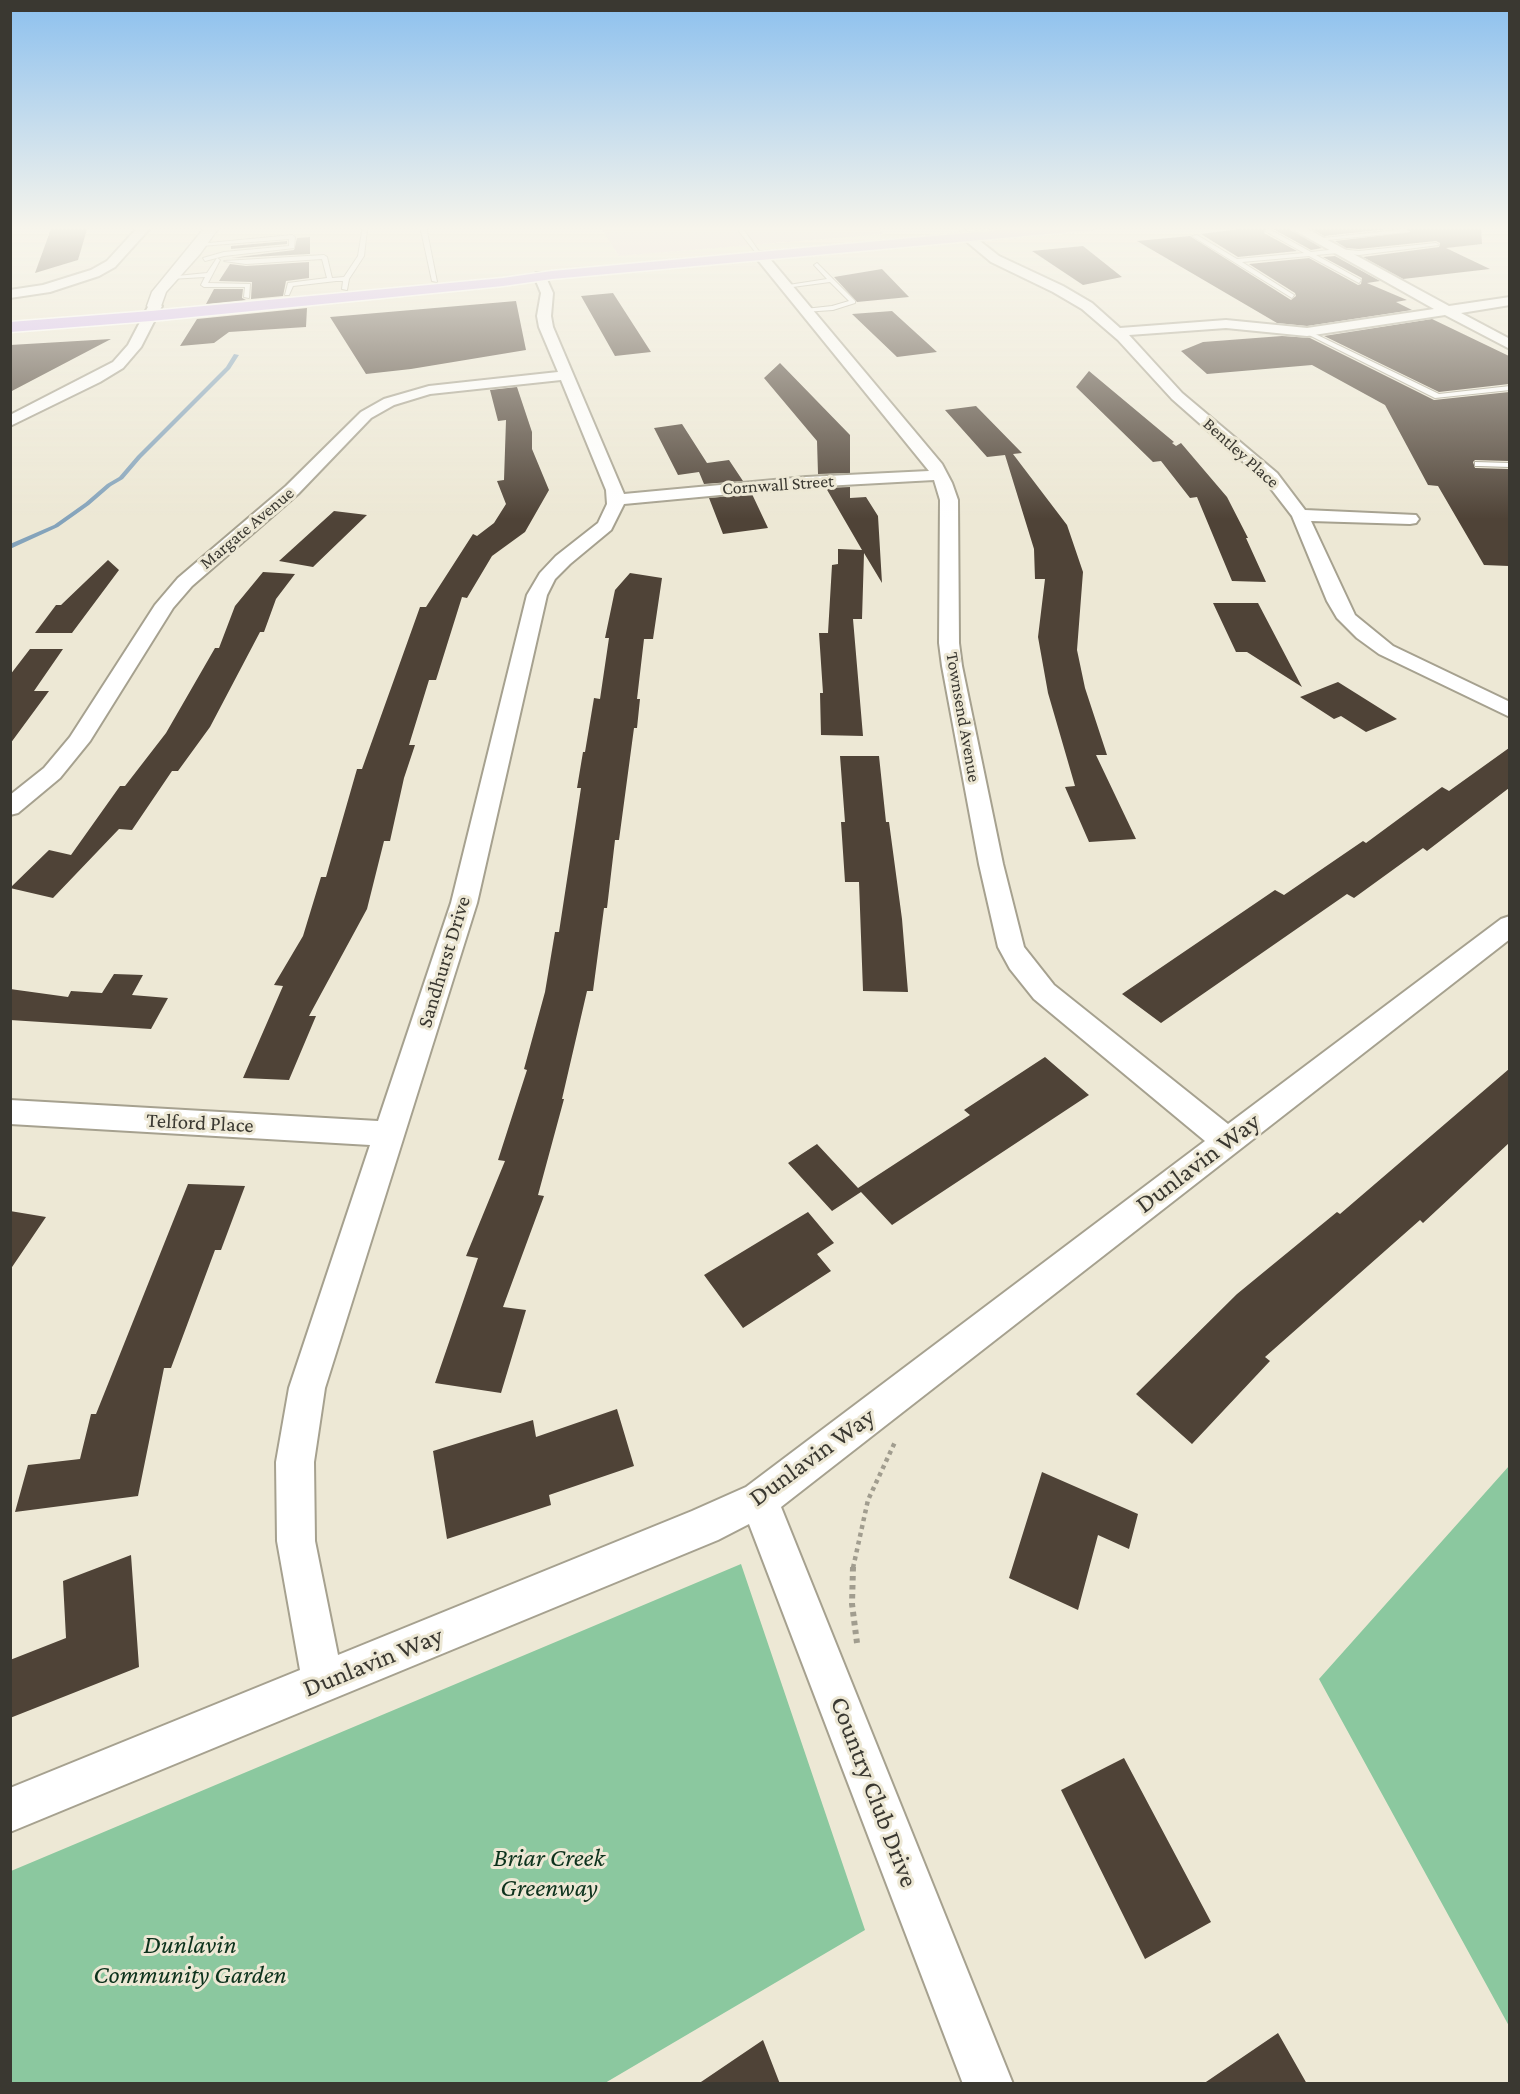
<!DOCTYPE html>
<style>
body{margin:0}
#map{position:relative;width:1520px;height:2094px;overflow:hidden;background:#ede8d5;font-family:"Crimson Pro",serif}
canvas{display:block}
.frame{position:absolute;inset:0;border:12px solid #3a3831;pointer-events:none}
</style>
<div id="map">
<canvas width="1520" height="2094"></canvas>
<div class="frame"></div>
</div>
<script>
const context = document.querySelector('canvas').getContext('2d');
context.lineJoin = 'round';
function fill(path, color) { context.fillStyle = color; context.fill(path, 'evenodd'); }
const shape = rows => new Path2D(rows.map(r => 'M' + r).join(''));
function stroke(path, color, width, dash) { context.strokeStyle = color; context.lineWidth = width; context.lineCap = dash ? 'butt' : 'round'; context.setLineDash(dash || []); context.stroke(path); }
function label(font, color, halo, rows, align = 'center') {
  context.font = font + ' "Crimson Pro",serif'; context.lineWidth = 6; context.setLineDash([]); context.textBaseline = 'middle'; context.strokeStyle = halo; context.fillStyle = color; for (const [text, x, y, turn = 0] of rows) {
    context.save(); context.translate(x, y); context.rotate((+turn || 0) * Math.PI / 180); context.textAlign = isNaN(turn) ? turn : align; if (halo) context.strokeText(text, 0, 0); context.fillText(text, 0, 0); context.restore();
  }
}
const education = shape([
 [600,226,875,226,883,234,619,256]
]);
const green = shape([
 [1509,1466,1509,2026,1319,1679],
 [741,1564,865,1930,605,2083,11,2083,11,1871]
]);
const stream = shape([
 [234,354,239,355,230,369,141,458,123,479,111,486,89,505,58,527,10,549,10,544,54,525,85,503,107,484,119,477,137,456,226,367,234,354]
]);
const building = shape([
 [52,226,88,226,78,260,35,273],
 [1264,226,1266,226,1264,233,1297,251,1238,257,1201,234],
 [1268,226,1285,226,1322,248,1311,250],
 [1307,226,1481,226,1482,244,1446,248,1490,269,1403,279,1363,257,1439,247,1440,243,1436,241,1359,249,1346,248,1335,241,1410,232,1406,227,1324,236],
 [1190,236,1291,300,1296,296,1295,293,1249,264,1309,258,1358,285,1361,284,1362,278,1323,257,1335,256,1380,281,1367,283,1407,300,1396,302,1412,310,1307,326,1277,323,1137,241],
 [310,237,310,254,231,258,294,250,297,238],
 [287,241,287,244,231,249,231,246],
 [1083,246,1122,277,1083,285,1032,251],
 [309,262,309,278,286,281,283,296,251,299,252,282,219,281,230,264,246,266],
 [882,269,909,297,857,302,834,277],
 [214,289,243,289,242,298,246,300,206,304],
 [613,293,651,352,615,356,581,296],
 [516,301,526,350,411,369,366,374,330,317],
 [307,308,306,327,229,332,214,343,180,346,197,319],
 [892,311,937,352,897,357,852,314],
 [1432,319,1509,356,1509,384,1439,392,1324,336],
 [1282,336,1310,338,1434,400,1509,392,1509,461,1475,460,1473,462,1475,468,1509,469,1509,566,1484,565,1438,486,1428,485,1385,405,1312,365,1207,374,1181,351,1203,342],
 [111,339,10,392,10,345],
 [780,363,850,435,850,473,818,474,817,441,764,378],
 [1089,371,1174,442,1172,443,1176,446,1181,443,1227,497,1248,538,1246,538,1266,582,1232,581,1197,497,1190,498,1161,461,1153,462,1076,387],
 [517,387,532,432,532,449,549,490,525,532,492,556,467,598,462,597,436,680,429,680,409,745,415,745,404,778,390,841,384,841,367,909,309,1016,316,1016,289,1080,243,1078,283,986,274,985,303,936,321,877,326,877,357,769,362,769,420,607,426,607,473,534,477,536,494,523,506,504,497,481,504,480,506,420,498,421,490,390],
 [976,406,1022,453,1013,454,1067,525,1083,572,1077,650,1085,688,1107,755,1096,755,1136,839,1089,842,1065,787,1075,786,1048,693,1038,637,1045,579,1035,579,1034,549,1005,455,987,457,945,410],
 [682,424,707,463,729,460,743,481,704,484,699,472,678,475,654,428],
 [850,487,850,498,866,497,878,516,882,583,864,553,862,619,853,619,863,736,821,735,820,693,823,693,819,633,828,633,832,565,838,564,838,549,862,550,826,488],
 [752,494,768,528,723,534,709,498],
 [334,511,367,515,313,567,279,561],
 [108,560,119,570,72,633,35,633,56,605,61,605],
 [263,572,295,574,276,599,264,632,260,632,210,727,178,771,172,771,132,830,119,829,53,898,10,888,49,850,71,855,120,786,125,786,166,733,215,648,219,648,235,606],
 [630,573,662,578,653,639,644,639,637,699,640,699,637,728,634,728,619,840,615,840,607,908,604,908,593,991,587,991,562,1099,564,1099,538,1195,544,1196,503,1307,526,1310,501,1393,435,1383,478,1258,466,1256,505,1161,498,1160,527,1070,524,1069,545,992,555,932,559,932,581,788,577,788,583,752,585,752,594,698,600,699,609,638,605,638,615,590],
 [1213,603,1258,603,1302,687,1247,652,1236,652],
 [30,649,63,649,34,691,49,691,10,744,10,675],
 [1338,682,1397,719,1366,732,1341,716,1334,719,1300,697],
 [1509,748,1509,788,1427,851,1423,848,1354,898,1347,894,1161,1023,1122,994,1275,890,1284,895,1363,841,1366,843,1442,787,1449,791],
 [840,756,879,756,886,822,889,822,902,919,908,992,863,991,859,882,845,882,841,822,845,822],
 [114,974,143,975,132,995,168,998,151,1029,10,1020,10,989,68,997,71,991,102,993],
 [1045,1057,1089,1095,892,1225,861,1192,832,1211,788,1163,817,1144,858,1188,970,1115,964,1110],
 [1509,1069,1509,1143,1423,1223,1420,1220,1265,1357,1270,1361,1192,1444,1136,1394,1237,1294,1337,1212,1340,1214],
 [188,1184,245,1186,221,1250,215,1250,171,1368,164,1368,138,1496,15,1512,28,1465,80,1459,91,1414,96,1414],
 [10,1211,46,1217,10,1270],
 [808,1212,834,1243,817,1254,831,1271,743,1328,704,1275],
 [617,1409,634,1466,549,1495,551,1505,447,1539,433,1451,533,1420,536,1437],
 [1042,1472,1138,1514,1129,1549,1098,1535,1078,1610,1009,1578],
 [131,1555,139,1667,10,1718,10,1660,66,1638,63,1581],
 [1124,1758,1211,1922,1145,1959,1061,1790],
 [1278,2033,1307,2084,1203,2084],
 [763,2040,780,2084,698,2084]
]);
const pathFar1 = shape([
 [853,1568,868,1500,895,1442]
]);
const path = shape([
 [853,1567,852,1604,857,1643]
]);
const lane = shape([
 [363,226,370,226,367,229,364,256,349,279,347,290,342,289,343,281,336,281,293,286,289,295,285,295,288,283,327,278,322,259,246,264,224,261,324,255,327,257,332,278,344,277,358,256,363,226],
 [420,226,426,226,437,282,432,281,420,226],
 [735,226,741,226,763,257,759,257,735,226],
 [957,226,963,226,969,238,965,238,957,226],
 [1267,228,1311,252,1338,249,1359,251,1436,243,1439,245,1359,255,1338,253,1316,255,1361,280,1359,283,1309,256,1242,262,1294,295,1292,298,1192,236,1197,235,1237,259,1304,253,1265,231,1267,228],
 [1406,229,1408,232,1317,241,1314,239,1406,229],
 [292,235,295,237,294,248,224,256,205,261,203,258,224,252,289,246,289,239,201,246,198,244,292,235],
 [217,258,220,260,208,283,250,284,249,298,244,297,245,287,204,287,201,285,205,277,170,279,167,277,207,273,217,258],
 [817,263,855,301,855,303,833,310,803,312,805,309,832,306,849,301,830,282,785,288,782,286,827,279,814,265,817,263],
 [1307,330,1439,394,1510,386,1510,390,1435,398,1305,333,1307,330],
 [1475,462,1510,463,1510,467,1478,466,1475,466,1475,462]
]);
const street = shape([
 [139,226,152,226,115,267,99,276,50,292,10,298,10,290,43,285,91,270,107,261,139,226],
 [1287,226,1302,226,1449,306,1510,297,1510,305,1461,313,1510,339,1510,349,1445,315,1307,336,1226,328,1129,335,1182,393,1277,473,1305,510,1416,515,1419,519,1416,523,1410,524,1311,521,1355,615,1393,646,1510,702,1510,717,1379,654,1357,638,1337,618,1327,601,1292,516,1265,481,1172,399,1118,340,1082,309,1053,292,991,262,961,237,967,233,971,234,999,256,1063,286,1092,303,1120,328,1226,320,1307,328,1434,309,1287,226],
 [761,252,765,253,942,464,952,483,958,500,959,643,962,666,1003,864,1024,947,1054,985,1228,1124,1501,919,1510,916,1510,939,781,1507,1013,2084,963,2084,749,1524,718,1540,10,1832,10,1788,300,1670,277,1541,276,1462,289,1388,370,1145,10,1124,10,1100,378,1121,451,903,527,595,540,573,556,556,598,523,607,504,606,490,561,380,430,394,394,405,371,418,298,494,192,586,173,608,90,741,60,778,18,813,10,815,10,795,44,768,70,737,155,605,178,578,286,486,361,412,384,399,429,386,558,372,539,327,537,316,541,293,534,276,536,273,544,273,553,293,551,316,553,327,624,494,806,477,929,471,757,259,755,256,761,252],
 [934,480,940,500,939,643,942,666,979,864,998,947,1010,969,1034,999,1205,1141,746,1487,692,1511,338,1655,315,1541,314,1462,325,1388,477,903,547,595,555,579,570,564,611,530,624,504,806,487,934,480],
 [155,302,162,306,141,347,123,368,100,382,10,426,10,415,113,362,128,345,150,303,155,302]
]);
const secondary = shape([
 [206,226,220,226,200,254,166,292,160,309,150,309,147,306,152,292,206,226]
]);
const primary = shape([
 [1044,226,1097,226,1090,230,552,279,503,286,151,321,10,332,10,322,151,311,503,278,552,271,1044,226]
]);
const farStreetnames = [
 ["Bentley Place",1241,453,42],
 ["Cornwall Street",778,485,-4],
 ["Margate Avenue",247,528,-40],
 ["Townsend Avenue",963,717,80]
];
const streetNames = [
 ["Sandhurst Drive",444,962,-73],
 ["Telford Place",200,1123,3]
];
const nearStreetnames = [
 ["Dunlavin Way",1198,1163,-37],
 ["Dunlavin Way",812,1457,-36],
 ["Dunlavin Way",373,1662,-22],
 ["Country Club Drive",874,1792,69]
];
const nearParknames = [
 ["Briar Creek",549,1858],
 ["Greenway",549,1888],
 ["Dunlavin",190,1945],
 ["Community Garden",190,1975]
];
fill(education, '#f0d6de');
fill(green, '#8bc89f');
fill(stream, '#84a3bb');
fill(building, '#4f4337');
stroke(lane, '#a6a18f', 2);
stroke(street, '#a6a18f', 4);
stroke(secondary, '#a6a18f', 3);
stroke(primary, '#fff', 3);
stroke(pathFar1, '#a19d8f', 4.5, [4, 4]);
stroke(path, '#a19d8f', 6, [4.5, 4.5]);
fill(lane, '#fff');
fill(street, '#fff');
fill(secondary, '#fff');
fill(primary, '#d3b8f3');
const sky = context.createLinearGradient(0, 0, 0, 519);
sky.addColorStop(0, '#8cc0ee');
sky.addColorStop(0.44, '#f7f5ec');
sky.addColorStop(1, '#f7f5ec00');
context.fillStyle = sky;
context.fillRect(0, 0, 1520, 519);
label('18px', '#3a3831', '#ede8d5', farStreetnames);
label('21px', '#3a3831', '#ede8d5', streetNames);
label('26px', '#3a3831', '#ede8d5', nearStreetnames);
label('italic 26px', '#0c321c', '#ede8d5', nearParknames);
</script>
